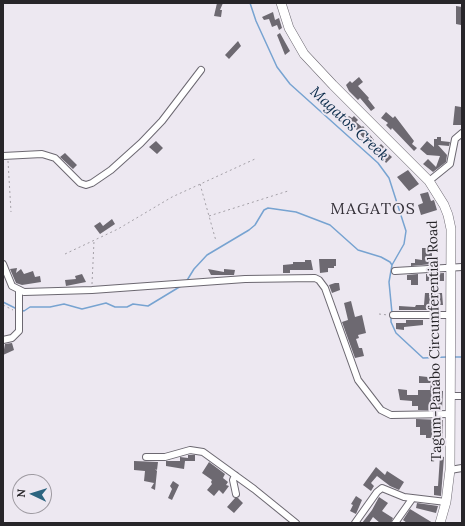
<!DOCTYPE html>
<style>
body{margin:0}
#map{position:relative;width:465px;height:526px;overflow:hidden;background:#ede8f1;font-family:Lora,serif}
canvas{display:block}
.frame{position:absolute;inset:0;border:4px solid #272529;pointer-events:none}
.north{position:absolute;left:12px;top:474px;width:40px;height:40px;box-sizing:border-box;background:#ede8f1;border:1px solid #9e9aa1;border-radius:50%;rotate:274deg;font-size:11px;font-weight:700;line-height:16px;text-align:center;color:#272529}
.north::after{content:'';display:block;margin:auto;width:14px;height:18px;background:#2d6580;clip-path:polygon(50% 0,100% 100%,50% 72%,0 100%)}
</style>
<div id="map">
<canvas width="465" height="526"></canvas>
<div class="frame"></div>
<div class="north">N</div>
</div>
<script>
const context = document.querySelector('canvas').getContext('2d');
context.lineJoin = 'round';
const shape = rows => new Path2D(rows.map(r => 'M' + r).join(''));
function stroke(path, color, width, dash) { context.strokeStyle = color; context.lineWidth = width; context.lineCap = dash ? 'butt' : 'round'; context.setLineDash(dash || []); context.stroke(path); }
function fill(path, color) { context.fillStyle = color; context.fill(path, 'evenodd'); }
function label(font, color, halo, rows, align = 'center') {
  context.font = font + ' Lora,serif'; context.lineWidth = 4; context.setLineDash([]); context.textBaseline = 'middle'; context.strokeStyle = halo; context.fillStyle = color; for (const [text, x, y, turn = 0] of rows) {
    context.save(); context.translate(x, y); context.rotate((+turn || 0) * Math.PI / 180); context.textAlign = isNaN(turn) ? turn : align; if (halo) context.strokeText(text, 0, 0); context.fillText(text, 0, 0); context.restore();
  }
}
const stream = shape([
 [250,3,256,21,277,67,290,84,378,163,389,178,406,231,404,244,392,265,389,282,392,313],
 [186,282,194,269,207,255,249,230,255,225,264,210,268,208,296,212,330,225,358,250,381,257,390,262,392,265],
 [3,302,17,309],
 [21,310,24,311,30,307,50,307,64,304,82,309,106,303,115,307,127,307,133,304,148,306,181,286],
 [391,317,391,322,396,333,423,358,447,357],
 [453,357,462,357]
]);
const building = shape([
 [217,3,223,3,220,10,222,10,221,17,214,16],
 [456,6,462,7,461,25,456,24],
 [273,12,275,20,279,18,282,28,279,30,277,25,272,27,269,19,264,20,262,17],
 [280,33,290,51,285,55,277,35],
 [238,41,241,46,229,59,225,55],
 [359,77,363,82,358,86,369,98,368,99,375,108,371,111,360,98,358,100,349,91,346,85,350,81,352,83],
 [455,106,461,107,461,125,453,125],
 [386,112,393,118,395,116,414,141,412,144,417,148,414,151,392,128,391,130,386,125,388,123,381,118],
 [349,116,352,118,354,116,358,120,356,122,362,127,363,126,374,140,369,145,347,118],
 [437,137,441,137,441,141,450,142,449,146,438,145,447,155,446,162,433,172,423,164,428,159,436,167,440,156,427,155,420,149,427,141,434,147,434,139,437,139],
 [156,141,163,148,157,154,149,147],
 [381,144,385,148,383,149,392,157,386,163,376,149],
 [65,153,77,165,73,169,60,157],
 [408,170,419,184,409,191,397,177],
 [428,192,431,201,434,200,437,210,421,215,418,205,423,203,420,194],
 [112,219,115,224,100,234,94,226,100,222,103,226],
 [422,248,432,248,432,264,411,266,411,263,415,263,415,259,422,260],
 [319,259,336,259,336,266,334,266,334,268,328,268,328,272,320,273],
 [305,260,311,260,313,270,290,270,290,273,283,273,283,265,293,264,293,262,305,262],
 [17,268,16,273,21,269,24,274,33,271,35,277,40,276,41,282,22,285,16,283,10,269],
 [208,269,224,272,224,269,235,270,234,275,211,275],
 [444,273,444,281,426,281,426,274],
 [82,274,86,282,66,286,65,280,76,279,75,276],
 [418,274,418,285,411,285,411,280,407,280,407,275],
 [335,283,339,283,340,290,332,293,329,285],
 [425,293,442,293,443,305,438,305,438,310,399,310,399,306,415,307,416,305,424,305],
 [351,301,355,317,362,315,366,333,358,335,359,338,356,339,359,348,362,348,364,356,355,358,342,322,348,320,344,303],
 [406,320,423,320,423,325,404,327,404,330,396,329,396,323,406,323],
 [12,343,14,350,3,355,5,344],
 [419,376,436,378,435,390,443,391,442,410,418,410,418,406,412,406,412,401,400,400,398,389,407,390,407,395,418,395,418,390,430,390,431,383,419,383],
 [416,419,443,420,443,449,438,448,439,438,426,438,426,435,420,435,420,427,416,427],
 [188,455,195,455,195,461,185,461,184,469,166,466,166,461,180,461,180,457,188,458],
 [440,456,444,457,441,496,434,495,434,486,438,486],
 [134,461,158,462,157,470,155,469,157,471,155,490,151,488,154,483,144,481,145,471,134,470],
 [209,462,225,474,223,478,228,482,226,485,229,486,223,494,219,490,214,496,207,490,212,484,211,482,212,480,202,473],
 [376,467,385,475,387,471,404,482,399,490,390,486,377,476,371,483,374,486,371,491,363,485],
 [173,481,179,485,172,500,168,498,172,489,170,486],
 [356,496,362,500,356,514,350,511,353,505,351,504],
 [379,497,388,503,382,511,393,518,391,523,380,523,373,517,369,523,362,523,372,510],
 [235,498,238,498,243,503,234,513,227,507],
 [417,503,438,506,436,513,416,508],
 [410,509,433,523,407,523,403,520]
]);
const path = shape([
 [8,161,11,212],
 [200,184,216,241],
 [209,216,288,191],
 [65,254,118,229,172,197,255,159],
 [92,284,94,241],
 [3,305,13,310],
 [379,314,388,315]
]);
const minor = shape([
 [3,156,42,154,55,158,80,183,86,185,92,183,111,170,141,143,162,121,201,70],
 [429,181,450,164,455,139,462,133],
 [3,264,12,286,24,292,92,290,245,279,315,278,319,280,325,288,358,380,381,410,391,415,450,414],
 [395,271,462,267],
 [393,315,451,315],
 [3,340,12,338,19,331,19,291],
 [450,396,462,396],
 [146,457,165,457,190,450,203,452,254,489,296,523],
 [450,470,462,468],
 [235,475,233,480,236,494],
 [355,523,377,492,382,488,404,497,446,502],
 [395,523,412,499]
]);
const highway = shape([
 [281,3,289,28,304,54,333,85,429,181,444,205,448,215,451,229,450,470,446,502,440,523]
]);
const streetNames = [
 ["Tagum-Panabo Circumferential Road",435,341,-91]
];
const waterNames = [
 ["Magatos Creek",349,124,43]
];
const quarterNames = [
 ["MAGATOS",373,209]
];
stroke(stream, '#77a3d1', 1.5);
fill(building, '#6d6971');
stroke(minor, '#6c6871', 8);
stroke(highway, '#6c6871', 10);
stroke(path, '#a39fa6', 1, [2, 3]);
stroke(minor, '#fff', 6);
stroke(highway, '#fff', 9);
label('14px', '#272529', '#ede8f1', streetNames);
label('italic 15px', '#0d2d4c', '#ede8f1', waterNames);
context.letterSpacing = '1px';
label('16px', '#343038', '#ede8f1', quarterNames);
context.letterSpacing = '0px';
</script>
